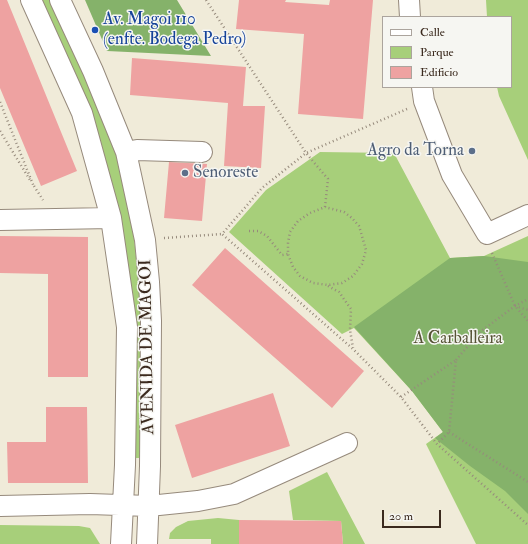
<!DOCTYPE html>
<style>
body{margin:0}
#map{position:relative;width:528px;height:544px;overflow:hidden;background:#f0ebd9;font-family:"IM FELL Double Pica",serif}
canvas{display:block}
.legend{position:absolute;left:382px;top:16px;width:130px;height:72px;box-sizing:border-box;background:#f6f6f2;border:1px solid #aba49d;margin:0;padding:5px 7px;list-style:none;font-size:12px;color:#3b2a1e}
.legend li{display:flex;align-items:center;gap:8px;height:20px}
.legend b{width:20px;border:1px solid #aba49d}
.scale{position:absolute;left:382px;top:510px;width:59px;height:18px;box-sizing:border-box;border:2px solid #3b2a1e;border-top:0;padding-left:5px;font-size:12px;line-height:14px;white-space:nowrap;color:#3b2a1e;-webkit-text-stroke:3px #f6f6f2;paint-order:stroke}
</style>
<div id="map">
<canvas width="528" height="544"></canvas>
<ul class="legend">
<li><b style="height:5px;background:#fff"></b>Calle</li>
<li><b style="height:11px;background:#a7cf7a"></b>Parque</li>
<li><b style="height:11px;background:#eea2a1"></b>Edificio</li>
</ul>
<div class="scale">20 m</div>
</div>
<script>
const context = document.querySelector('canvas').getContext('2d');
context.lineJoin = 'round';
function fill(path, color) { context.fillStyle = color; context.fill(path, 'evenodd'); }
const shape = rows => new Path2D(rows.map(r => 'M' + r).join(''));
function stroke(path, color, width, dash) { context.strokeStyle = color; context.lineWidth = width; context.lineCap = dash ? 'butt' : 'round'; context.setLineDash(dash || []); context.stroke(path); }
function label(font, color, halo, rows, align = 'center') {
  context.font = font + ' "IM FELL Double Pica",serif'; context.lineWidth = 3; context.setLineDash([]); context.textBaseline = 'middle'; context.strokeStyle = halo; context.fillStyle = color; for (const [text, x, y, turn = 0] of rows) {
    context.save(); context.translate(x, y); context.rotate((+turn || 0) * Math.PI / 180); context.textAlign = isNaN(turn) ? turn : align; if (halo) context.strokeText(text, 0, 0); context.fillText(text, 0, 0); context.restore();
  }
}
const green = shape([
 [36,0,49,0,56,11,104,114,117,157,133,229,140,293,141,455,139,458,136,458,135,454,135,355,128,285],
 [486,0,528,0,528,160,499,96,497,87,511,87,511,17,487,17],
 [320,152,394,153,450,258,484,256,528,236,528,544,476,544,426,444,443,432,412,391,354,328,342,334,229,232,266,190],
 [327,472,365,544,343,544,341,521,293,520,289,491],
 [218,518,239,520,239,544,211,544,211,539,169,539,170,533,176,527,188,521],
 [0,525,79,526,90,528,100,544,0,544]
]);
const forest = shape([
 [85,0,177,0,211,56,107,51],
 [484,256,528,262,528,514,505,491,470,466,435,438,443,432,412,391,354,327,450,258]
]);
const building = shape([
 [0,0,7,0,77,171,41,186,0,88],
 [239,0,286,0,285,2,329,5,330,0,373,0,363,119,298,114,304,34,236,29],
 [132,58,246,67,243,106,265,106,261,168,224,166,228,103,130,95],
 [169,162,207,164,202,221,164,218],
 [0,236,88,237,88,377,48,377,48,274,0,273],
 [225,248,364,371,332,408,192,285],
 [273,393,290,446,192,478,175,425],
 [46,407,87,407,88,483,8,483,7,442,46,442],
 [239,520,341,521,343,544,239,544]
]);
const path = shape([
 [206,0,306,153,328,179,325,207,310,213,298,221,290,232,288,243,288,254,293,267,300,276,313,283,328,285,342,283,353,276,362,264,366,250,359,226,352,218,344,212,325,207],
 [0,102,34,187],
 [407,109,306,153,262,188,222,234,353,349,401,397,437,444,528,525],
 [0,131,30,180],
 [34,186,43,200],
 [249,231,258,231,267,236,282,255,288,254],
 [164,238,222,234],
 [492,253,515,306,528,321],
 [328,286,339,292,351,309,350,330,353,348],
 [515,306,528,310],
 [456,360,480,332,515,306,528,299],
 [401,397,456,360,449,432,437,444],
 [449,432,528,482]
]);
const minor = shape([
 [31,0,82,113,111,218,127,327,125,465,121,544],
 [60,0,93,71,126,152,145,240,149,282,151,321,150,466,147,544],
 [409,0,410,17],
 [422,87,424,101,452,175,487,234,528,215],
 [126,152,137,150,202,152],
 [0,220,111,218],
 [0,506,90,504,149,506,198,501,234,494,347,443]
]);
const markers = [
 [95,30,4,"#1a4fb4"],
 [472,151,4,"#5c6f8a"],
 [185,173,4,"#5c6f8a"]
];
const transitNames = [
 ["Av. Magoi 110",103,20],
 ["(enfte. Bodega Pedro)",103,40]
];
const serviceNames = [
 ["Agro da Torna",464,151],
 ["Senoreste",193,173,"left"]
];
const parkNames = [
 ["A Carballeira",458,339]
];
const streetNames = [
 ["AVENIDA DE MAGOI",148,347,-91]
];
fill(green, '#a7cf7a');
fill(forest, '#85b26a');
fill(building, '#eea2a1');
stroke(minor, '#968a7c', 22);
stroke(path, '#968a7c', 2.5, [1, 3]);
stroke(minor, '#fff', 20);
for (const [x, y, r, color] of markers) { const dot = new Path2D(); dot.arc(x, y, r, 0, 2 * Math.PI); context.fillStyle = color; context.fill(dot); stroke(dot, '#f6f6f2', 1.5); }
label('17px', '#164399', '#f6f6f2', transitNames, 'left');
label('17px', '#4e5e75', '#f6f6f2', serviceNames, 'right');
label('17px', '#565335', '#f6f6f2', parkNames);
label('17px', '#3b2a1e', '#f6f6f2', streetNames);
</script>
